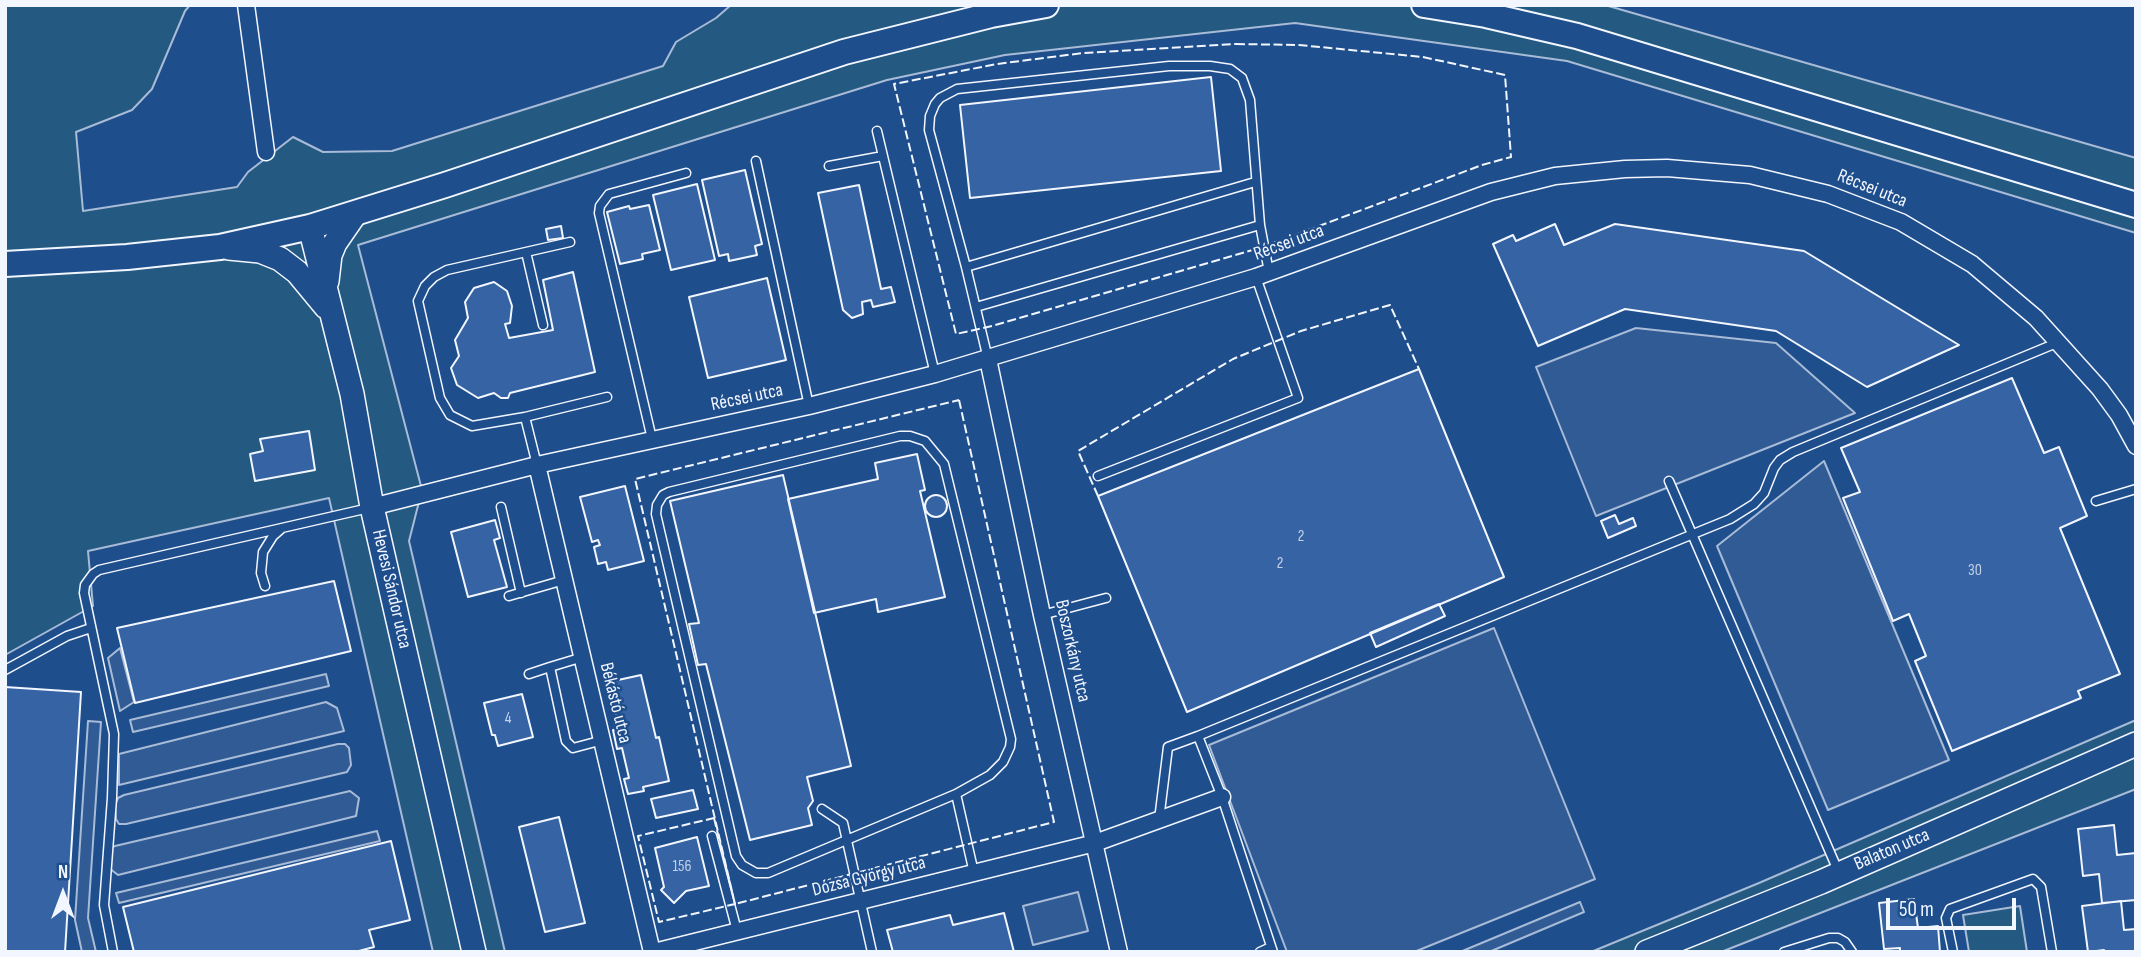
<!DOCTYPE html>
<meta charset="utf-8">
<style>
body{margin:0}
#map{position:relative;width:2141px;height:957px;overflow:hidden;background:#1f4e8c;font-family:"Sofia Sans Condensed",sans-serif}
canvas{display:block}
.frame{position:absolute;inset:0;border:7px solid #f2f6ff;pointer-events:none}
.north{position:absolute;left:28px;top:859px;width:70px;height:70px;-webkit-text-stroke:5px #1f4e8c;paint-order:stroke;rotate:0deg;font-size:19px;font-weight:700;line-height:28px;text-align:center;color:#f2f6ff}
.north::after{content:'';display:block;margin:auto;width:24px;height:32px;background:#f2f6ff;clip-path:polygon(50% 0,100% 100%,50% 72%,0 100%)}
.scale{position:absolute;left:1886px;top:898px;width:130px;height:32px;box-sizing:border-box;border:4px solid #f2f6ff;border-top:0;padding-left:9px;font-size:21px;line-height:24px;white-space:nowrap;color:#f2f6ff;-webkit-text-stroke:5px #1f4e8c;paint-order:stroke}
</style>
<div id="map">
<canvas width="2141" height="957"></canvas>
<div class="frame"></div>
<div class="north">N</div>
<div class="scale">50 m</div>
</div>
<script>
const context = document.querySelector('canvas').getContext('2d');
context.lineJoin = 'round';
function fill(path, color) { context.fillStyle = color; context.fill(path, 'evenodd'); }
const shape = rows => new Path2D(rows.map(r => 'M' + r).join(''));
function stroke(path, color, width, dash) { context.strokeStyle = color; context.lineWidth = width; context.lineCap = dash ? 'butt' : 'round'; context.setLineDash(dash || []); context.stroke(path); }
function label(font, color, halo, rows, align = 'center') {
  context.font = font + ' "Sofia Sans Condensed",sans-serif'; context.lineWidth = 5; context.setLineDash([]); context.textBaseline = 'middle'; context.strokeStyle = halo; context.fillStyle = color; for (const [text, x, y, turn = 0] of rows) {
    context.save(); context.translate(x, y); context.rotate((+turn || 0) * Math.PI / 180); context.textAlign = isNaN(turn) ? turn : align; if (halo) context.strokeText(text, 0, 0); context.fillText(text, 0, 0); context.restore();
  }
}
const green = shape([
 [5,5,190,5,185,11,152,89,132,110,76,132,83,211,237,187,248,172,293,137,323,152,392,151,663,66,676,42,716,18,731,5,1605,5,2136,158,2136,233,1567,61,1295,23,1005,55,887,80,358,245,422,490,409,541,505,952,433,952,329,498,88,551,93,606,5,655,5,5],
 [2136,720,2136,789,1721,952,1591,952,1759,883,2136,720],
 [2020,906,2027,952,1969,952,1963,915,2020,906]
]);
const parking = shape([
 [1636,328,1776,343,1855,413,1596,516,1536,367,1636,328],
 [1824,461,1949,760,1828,810,1717,546,1824,461],
 [1494,628,1595,879,1414,952,1287,952,1209,745,1494,628],
 [120,648,134,702,120,711,108,658,120,648],
 [326,674,329,686,133,732,130,720,326,674],
 [326,702,337,708,344,731,119,785,119,754,326,702],
 [88,721,101,722,88,918,96,952,82,952,75,920,88,721],
 [338,744,345,744,349,748,351,765,347,772,126,824,119,824,116,819,115,805,118,798,124,795,338,744],
 [350,791,359,798,356,816,118,875,109,868,110,849,115,846,350,791],
 [377,831,380,841,119,903,116,893,377,831],
 [1078,892,1088,931,1033,945,1023,906,1078,892],
 [1580,902,1584,912,1489,952,1460,952,1580,902]
]);
const building = shape([
 [1211,77,1221,171,970,198,960,105,1211,77],
 [745,170,762,244,755,246,757,255,729,261,728,254,719,256,702,180,745,170],
 [697,184,715,260,671,270,653,195,697,184],
 [859,185,881,289,891,287,895,302,873,307,871,300,862,302,863,314,852,318,843,310,818,193,859,185],
 [649,205,660,250,642,254,643,259,620,264,607,212,629,206,630,209,649,205],
 [1555,224,1564,245,1615,224,1804,251,1959,345,1867,387,1776,331,1625,309,1538,346,1493,244,1513,235,1516,241,1555,224],
 [561,226,563,238,548,240,546,229,561,226],
 [573,272,595,372,510,393,508,398,501,398,494,393,478,398,457,385,451,368,459,356,455,340,468,318,465,302,474,288,494,282,507,291,512,306,510,323,505,324,509,338,553,330,543,280,573,272],
 [767,278,786,360,708,378,689,297,767,278],
 [1419,369,1504,577,1187,712,1098,496,1419,369],
 [2012,378,2044,453,2059,447,2087,516,2060,528,2120,674,2078,691,2081,698,1952,751,1915,661,1926,656,1909,614,1893,621,1843,498,1860,492,1841,448,2012,378],
 [309,431,315,470,255,481,250,454,263,451,260,439,309,431],
 [917,454,925,490,920,491,945,597,878,612,876,599,814,613,788,499,878,479,875,463,917,454],
 [783,475,851,766,807,777,813,801,808,808,812,825,750,840,706,664,698,665,689,624,699,623,670,501,783,475],
 [625,486,644,561,608,570,606,562,598,564,594,547,600,545,598,540,592,542,580,497,625,486],
 '925 506a11 11 0 1 1 22 0a11 11 0 1 1-22 0Z',
 [1615,515,1619,524,1633,518,1636,526,1608,538,1601,521,1615,515],
 [495,520,500,538,494,540,507,587,468,597,451,532,495,520],
 [334,581,351,651,135,703,117,628,334,581],
 [1439,604,1445,616,1376,647,1370,633,1439,604],
 [641,675,656,738,659,737,669,781,643,787,644,791,628,794,624,779,629,778,622,748,617,749,613,730,619,729,609,682,641,675],
 [5,687,81,692,65,952,5,952,5,687],
 [522,694,533,737,498,746,495,735,492,735,484,703,522,694],
 [693,790,698,809,656,818,651,799,693,790],
 [559,817,585,923,545,932,519,827,559,817],
 [2114,825,2117,855,2136,853,2136,900,2102,903,2099,874,2083,876,2078,829,2114,825],
 [697,837,709,886,686,891,674,903,661,890,664,887,655,848,697,837],
 [391,841,410,920,369,930,374,947,355,952,134,952,123,907,391,841],
 [1914,899,1918,928,1938,926,1940,952,1900,952,1900,948,1884,949,1879,903,1914,899],
 [2121,901,2124,930,2136,929,2136,952,2104,952,2104,950,2088,952,2082,906,2121,901],
 [1004,913,1014,952,893,952,887,930,950,915,953,925,1004,913]
]);
const lane = shape([
 [877,131,935,374],
 [756,161,809,406],
 [829,166,883,156],
 [570,242,447,270,434,277,425,286,418,301,440,398,450,415,472,426,525,417,607,397],
 [526,252,543,325],
 [966,267,1255,182],
 [976,307,1260,225],
 [988,359,966,267,929,130,930,116,935,104,940,98,957,89,1169,66,1210,66,1230,69,1242,78,1250,100,1260,225,1269,272],
 [525,417,537,465],
 [900,436,910,436,925,441,944,464,1011,739,1010,747,1003,762,990,775,956,794,768,873,756,873,742,865,736,856,656,514,657,505,663,495,669,492,900,436],
 [652,439,599,213,600,206,609,194,686,173],
 [1098,476,1298,398,1256,277],
 [1669,481,1839,873],
 [2096,501,2136,489],
 [501,507,521,593],
 [265,586,261,573,263,552,273,536,281,529],
 [509,596,564,580],
 [1042,615,1106,598],
 [583,657,550,667,566,741,573,748,603,740],
 [5,670,67,636,91,628],
 [529,674,550,667],
 [956,794,974,873],
 [822,809,843,823,872,952],
 [1159,820,1168,747,1198,736],
 [712,836,737,931],
 [113,952,104,905,112,798,114,734,84,593,85,585,93,574,99,570,369,508],
 [1260,952,1271,947],
 [1273,952,1222,797,1198,736,1730,519,1754,504,1764,493,1774,468,1780,460,1793,452,2059,342],
 [1784,952,1829,938,1838,938,1845,942,1852,952],
 [1953,952,1946,918,1950,909,2033,879,2041,887,2052,952]
]);
const street = shape([
 [246,5,266,152],
 [988,359,1042,615,1119,952],
 [537,465,652,952],
 [372,507,537,465,809,406,935,374,1256,277,1491,192,1555,176,1625,169,1667,168,1750,175,1828,194,1901,222,1972,264,2036,318,2100,389,2119,415,2136,446],
 [654,952,1095,843,1222,797]
]);
const secondary = shape([
 [310,227,352,394,372,507,474,952],
 [229,248,260,251,280,259,297,272,326,307],
 [327,281,330,255,335,243,355,214],
 [1647,952,1821,882,2136,744]
]);
const primary = shape([
 [1424,5,1486,15,1577,36,2136,205],
 [5,264,127,257,220,247,310,227,445,185,844,52,991,15,1046,5]
]);
const fence = shape([
 [1236,44,1299,45,1423,57,1505,75,1511,157,1482,165,1263,247,992,326,956,334,894,84,997,64,1083,53,1236,44],
 [959,400,1054,822,735,904,635,479,959,400],
 [1098,496,1078,451,1233,359,1301,331,1390,305,1419,369],
 [714,818,735,904,659,922,638,836,714,818]
]);
const numberNames = [
 ["2",1301,537],
 ["2",1280,564],
 ["30",1975,571],
 ["4",508,719],
 ["156",682,867]
];
const streetNames = [
 ["Récsei utca",1872,189,22],
 ["Récsei utca",1289,243,-20],
 ["Récsei utca",747,398,-12],
 ["Hevesi Sándor utca",391,589,77],
 ["Boszorkány utca",1072,651,77],
 ["Békástó utca",615,703,76],
 ["Balaton utca",1892,850,-23],
 ["Dózsa György utca",869,877,-14]
];
fill(green, '#245a82');
stroke(green, '#a8bbd7', 2);
fill(parking, '#305b95');
stroke(parking, '#a8bbd7', 2);
fill(building, '#3563a3');
stroke(building, '#f2f6ff', 2);
stroke(lane, '#f2f6ff', 11);
stroke(street, '#f2f6ff', 19);
stroke(secondary, '#f2f6ff', 26);
stroke(primary, '#f2f6ff', 28);
stroke(lane, '#1f4e8c', 8);
stroke(street, '#1f4e8c', 16);
stroke(secondary, '#1f4e8c', 23);
stroke(primary, '#1f4e8c', 24);
stroke(fence, '#f2f6ff', 2, [9, 3.5]);
label('16px', '#c3d1e8', null, numberNames);
label('19px', '#f2f6ff', '#1f4e8c', streetNames);
</script>
